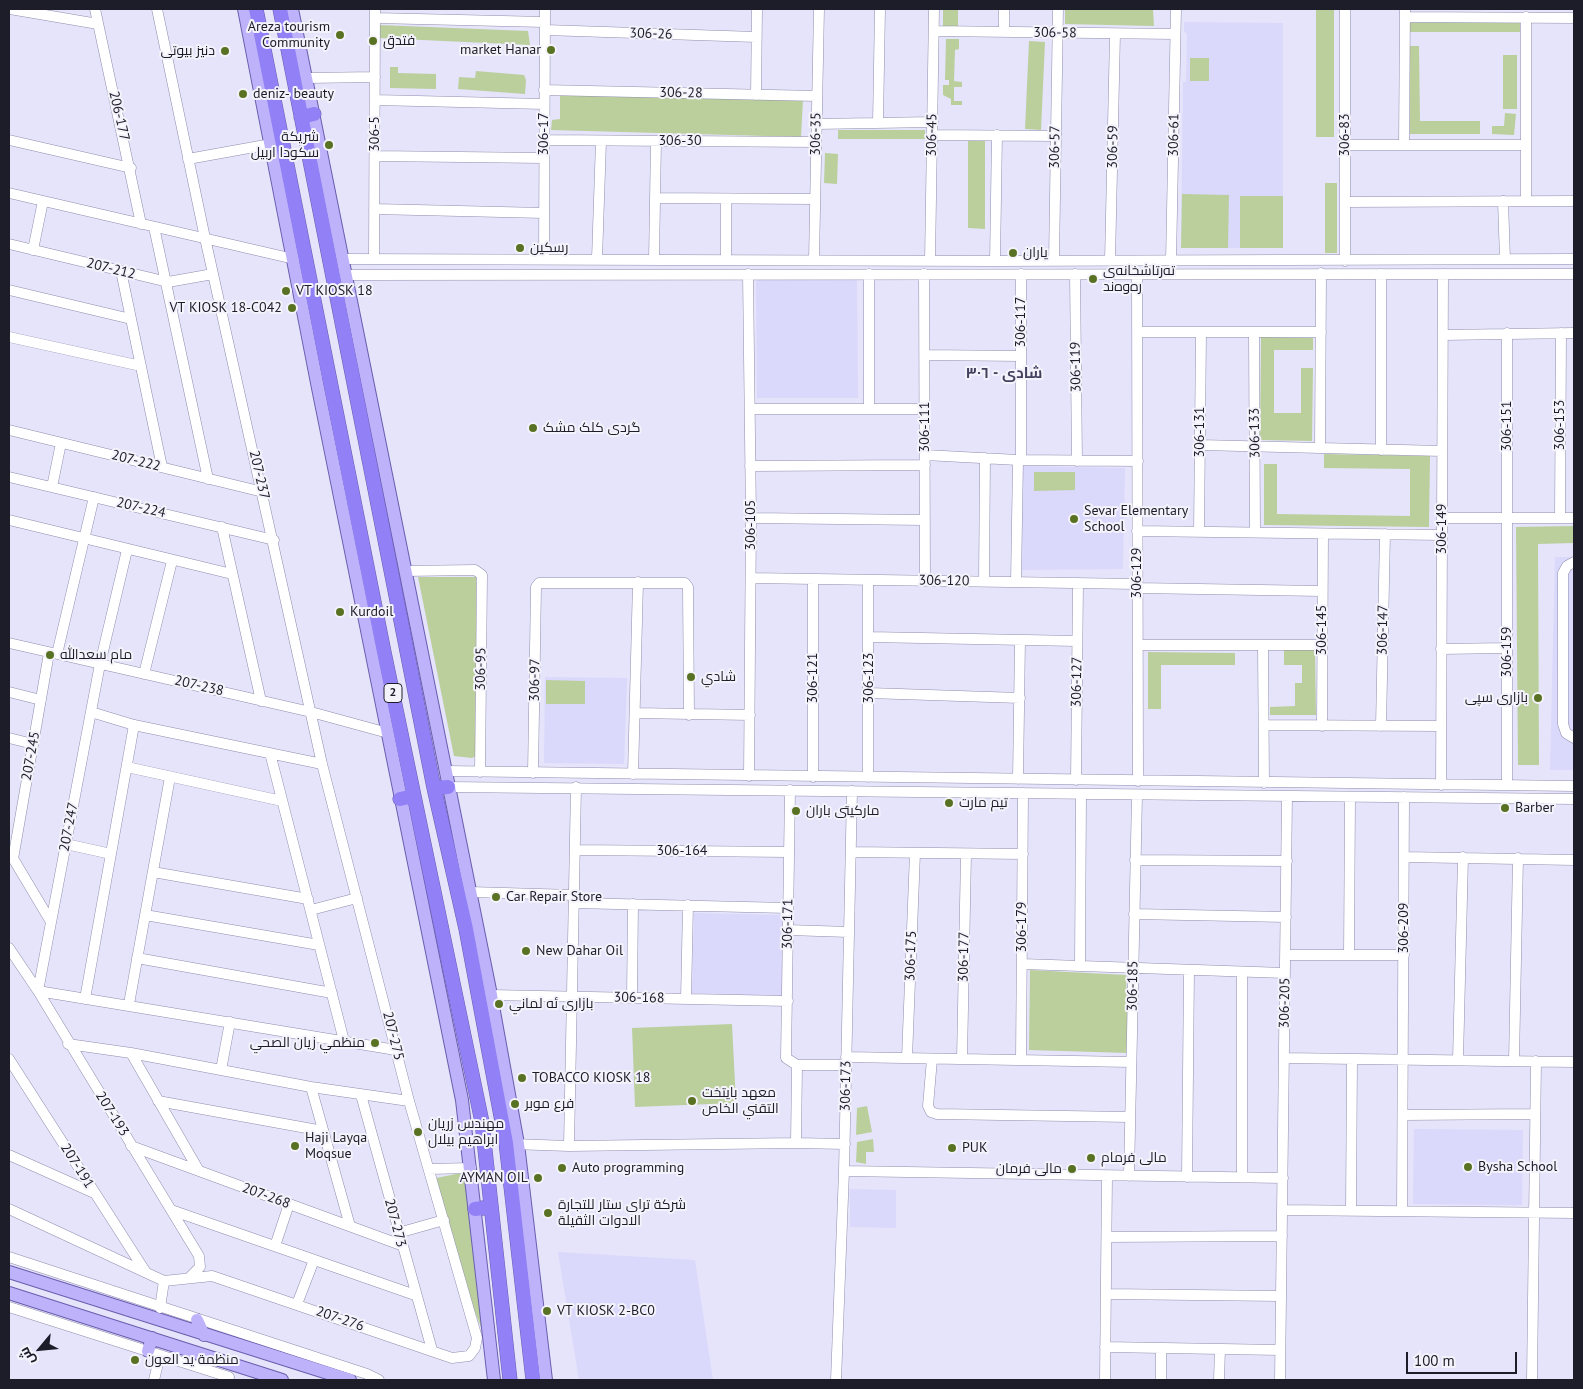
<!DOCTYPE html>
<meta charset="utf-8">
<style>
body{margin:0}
#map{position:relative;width:1583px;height:1389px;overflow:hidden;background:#e5e4fa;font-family:"PT Sans",Cairo,sans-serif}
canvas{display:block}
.frame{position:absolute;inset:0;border:10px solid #1d1c29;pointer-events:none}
.north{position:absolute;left:15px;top:1324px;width:50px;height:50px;-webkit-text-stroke:4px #f4f3fb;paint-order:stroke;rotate:242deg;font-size:14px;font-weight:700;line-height:20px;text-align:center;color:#1d1c29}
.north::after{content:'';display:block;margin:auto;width:18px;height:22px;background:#1d1c29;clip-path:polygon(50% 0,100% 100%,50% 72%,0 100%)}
.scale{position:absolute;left:1406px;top:1352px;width:111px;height:22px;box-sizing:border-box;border:2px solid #1d1c29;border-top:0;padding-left:6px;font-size:15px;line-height:18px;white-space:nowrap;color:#1d1c29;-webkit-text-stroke:4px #f4f3fb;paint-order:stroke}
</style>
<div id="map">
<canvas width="1583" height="1389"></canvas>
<div class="frame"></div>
<div class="north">ش</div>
<div class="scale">100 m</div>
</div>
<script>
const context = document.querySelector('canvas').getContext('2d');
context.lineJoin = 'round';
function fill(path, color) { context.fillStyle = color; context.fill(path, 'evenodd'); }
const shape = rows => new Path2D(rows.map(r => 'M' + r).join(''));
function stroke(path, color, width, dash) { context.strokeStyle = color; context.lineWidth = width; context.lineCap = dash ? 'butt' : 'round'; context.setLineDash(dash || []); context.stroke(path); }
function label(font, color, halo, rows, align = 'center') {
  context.font = font + ' "PT Sans",Cairo,sans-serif'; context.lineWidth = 4; context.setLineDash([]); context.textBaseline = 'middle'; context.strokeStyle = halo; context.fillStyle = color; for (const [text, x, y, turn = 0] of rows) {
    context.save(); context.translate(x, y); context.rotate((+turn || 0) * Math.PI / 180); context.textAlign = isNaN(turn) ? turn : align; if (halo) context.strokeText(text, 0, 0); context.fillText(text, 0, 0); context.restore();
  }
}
const built = shape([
 [1184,22,1283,23,1283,248,1181,248,1183,82,1186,82,1187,34,1184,31],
 [758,279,857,279,858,398,757,398,756,283],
 [1023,466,1125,468,1123,569,1022,570],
 [1555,557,1574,557,1574,770,1550,770],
 [545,677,627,678,624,764,544,763],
 [694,913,782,915,782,996,692,993],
 [1414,1129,1523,1130,1522,1205,1413,1204],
 [850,1189,896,1190,896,1228,850,1227],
 [558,1252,695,1260,713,1380,579,1380]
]);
const green = shape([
 [943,9,958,9,958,26,943,26],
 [1065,9,1153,9,1154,26,1065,24],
 [1316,9,1334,9,1334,137,1316,137],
 [1409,21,1520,22,1520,32,1409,32],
 [379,25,528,31,530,45,379,38],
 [946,39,959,39,959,49,955,50,954,81,962,82,962,87,954,87,954,101,962,101,962,105,951,105,951,99,943,95,943,85,949,85,949,80,945,80],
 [1029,41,1045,42,1041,130,1025,129],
 [1410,46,1419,46,1420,121,1480,121,1480,134,1410,134],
 [1503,55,1517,55,1517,109,1503,109],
 [1190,58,1209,58,1209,81,1190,81],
 [390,67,398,67,398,73,436,74,436,89,390,88],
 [476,71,524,75,526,80,525,94,458,89,459,77,475,78],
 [560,95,803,99,801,137,551,130,552,120,560,119],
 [1505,113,1516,114,1514,135,1492,134,1492,126,1504,126],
 [838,130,925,130,925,139,838,139],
 [968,141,985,141,985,229,968,228],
 [825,153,838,154,837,184,824,183],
 [1325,183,1337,183,1337,253,1325,253],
 [1182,194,1229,195,1228,248,1181,248],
 [1240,196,1283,196,1283,248,1240,248],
 [1261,337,1313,338,1313,350,1274,350,1274,413,1301,413,1301,368,1313,368,1312,441,1260,440],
 [1324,454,1430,456,1429,527,1264,525,1264,464,1277,464,1277,514,1410,516,1410,469,1324,468],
 [1034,472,1075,472,1075,490,1034,491],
 [1574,526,1574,543,1538,544,1539,765,1518,765,1516,527],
 [418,577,476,577,476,756,472,758,454,756],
 [1315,648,1316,715,1270,715,1270,707,1295,706,1295,683,1302,683,1302,665,1284,665,1284,649],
 [1148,652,1235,653,1235,665,1161,665,1161,709,1148,709],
 [546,680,585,681,585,704,546,704],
 [1030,970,1126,975,1128,1053,1029,1050],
 [732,1024,736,1103,635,1107,632,1028],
 [867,1106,872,1132,856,1135,857,1108],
 [873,1139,874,1152,866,1152,866,1164,856,1162,857,1142],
 [466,1172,484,1335,470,1299,436,1178]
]);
const minor = shape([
 [10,9,98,24],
 [95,9,141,224],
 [1405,17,1574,18],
 [1526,17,1526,201],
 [375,18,545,22],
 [545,30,756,37],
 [934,31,1175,34],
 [1004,32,1004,9],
 [307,78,375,77],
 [544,90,817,96],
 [756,95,757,9],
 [375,100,544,104],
 [878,123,880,9],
 [817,124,933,122],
 [932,135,1056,136],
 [9,140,131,168],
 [544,140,816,142],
 [1345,145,1526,145],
 [1404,145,1405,9],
 [375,156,544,158],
 [188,159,271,144],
 [9,193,294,259],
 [655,198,815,199],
 [1503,201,1505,259],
 [1345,202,1574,201],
 [374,209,544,213],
 [154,227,208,479],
 [9,244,168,282,213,274],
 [33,250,43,201],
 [374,258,375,9],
 [343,259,995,261,1574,259],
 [544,259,545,9],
 [597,259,601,141],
 [654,260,656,141],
 [726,260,726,199],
 [814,260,819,9],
 [1054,260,1058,9],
 [930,261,934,9],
 [995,261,997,135],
 [1110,261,1115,34],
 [1171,261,1176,9],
 [1345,261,1345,9],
 [121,271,162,467],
 [748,274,751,518,749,776],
 [869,274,869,409],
 [924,274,925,581],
 [1075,274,1077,461],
 [1381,274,1381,450],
 [346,275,1574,274],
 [1137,275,1138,781],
 [9,290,131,319],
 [1137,332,1321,332],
 [1254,333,1255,532],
 [1443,335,1574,333],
 [9,337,141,366],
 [925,355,1021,356],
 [750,409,925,409],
 [9,430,263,492],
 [1200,445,1442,451],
 [1320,448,1321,273],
 [925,455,1018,460,1138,461],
 [1021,460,1021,274],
 [750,466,925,465],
 [9,477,274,540],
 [52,487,61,443],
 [751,518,925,520],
 [1442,518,1574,518],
 [1560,518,1561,333],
 [9,520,232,574],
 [222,527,261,701],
 [1137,531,1442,535],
 [1199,532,1201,333],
 [127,550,100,664,38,991,396,1050],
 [1574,562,1567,566,1563,573,1563,724,1566,733,1574,738],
 [405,571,475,570,482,575,480,772],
 [751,578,1137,584],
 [813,579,813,777],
 [984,581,985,458],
 [1016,582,1018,460],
 [1137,588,1322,591],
 [869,637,1077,641],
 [9,643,311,712,388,733],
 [1138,645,1322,645],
 [1263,645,1264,783],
 [1441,649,1506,648],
 [57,654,94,497],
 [144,674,172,561],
 [9,692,41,700],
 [869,693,1020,698],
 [91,712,134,725,322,764],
 [635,713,750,715],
 [1264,725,1441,726],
 [1322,726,1323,534],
 [1381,726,1385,534],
 [9,738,33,744],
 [270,753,344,1041],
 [127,767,282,801],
 [445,771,1574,786],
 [533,773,536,587,539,583,685,583,688,587,689,715],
 [633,774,638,582],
 [868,777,868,580],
 [1018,779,1020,640],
 [1076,780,1078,583],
 [1441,785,1443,274],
 [1507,785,1507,333],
 [448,787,1574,799],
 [790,790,786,1058,797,1065,846,1065],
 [66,844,111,854],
 [575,850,789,852],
 [851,852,1023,854],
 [11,855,51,922],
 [1404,857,1574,860],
 [13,859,49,653],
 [1135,860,1287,861],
 [153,872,308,899],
 [470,892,574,895],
 [574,903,788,908],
 [311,910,357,898],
 [1134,914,1286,917],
 [145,915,319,945],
 [788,930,849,932],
 [9,948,38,991,199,1256,200,1267,190,1277],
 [1285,955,1404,955],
 [1349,955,1350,797],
 [137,958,332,993],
 [1022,964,1285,973],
 [1080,966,1081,794],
 [1242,972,1242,1177],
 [491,995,788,1001],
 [632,998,633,904],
 [85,999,134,725],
 [686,999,688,905],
 [129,1004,170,777],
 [68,1044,131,1053,311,1087,409,1101],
 [131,1053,199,1171],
 [846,1057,1131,1062],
 [907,1058,915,853],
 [1284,1058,1574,1062],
 [9,1059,145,1271],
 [932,1059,928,1106,931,1112,937,1114,1130,1117],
 [962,1059,966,854],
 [1021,1060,1023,793],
 [1458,1060,1463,857],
 [1514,1061,1518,858],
 [221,1070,230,1022],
 [311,1087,350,1226],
 [361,1095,432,1350],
 [158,1101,323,1131],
 [1403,1115,1535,1114],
 [796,1143,797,1065],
 [512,1144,569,1146,796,1143,845,1144],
 [131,1146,401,1245],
 [569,1146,576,787],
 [9,1155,94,1193],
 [429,1169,471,1168],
 [844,1171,1283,1178],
 [1129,1176,1137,795],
 [1187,1177,1189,970],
 [9,1209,164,1281,212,1276,452,1358,469,1356,475,1348,477,1338,409,1101,322,764,205,238,157,9],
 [171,1210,415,1295],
 [1282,1210,1574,1213],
 [1351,1210,1352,1059],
 [1402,1211,1404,797],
 [398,1233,444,1220],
 [1107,1237,1282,1236],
 [275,1246,289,1204],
 [9,1257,367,1374,379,1380],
 [1106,1294,1281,1296],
 [297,1304,314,1260],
 [9,1307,229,1377],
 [160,1308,164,1281],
 [1105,1347,1280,1350],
 [1161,1348,1161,1380],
 [154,1380,160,1355],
 [836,1380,844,1171,852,791],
 [1105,1380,1107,1176],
 [1219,1380,1220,1349],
 [1280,1380,1287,797],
 [1532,1380,1536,1061]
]);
const major = shape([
 [244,9,318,388,462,1100,494,1380],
 [292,9,491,995,518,1144,546,1380],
 [9,1272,350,1380],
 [9,1293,282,1380],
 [197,1320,204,1335],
 [148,1351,152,1338]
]);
const highway = shape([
 [256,9,384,652,482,1122,510,1380],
 [280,9,434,788,466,929,506,1143,533,1380],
 [301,117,314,114],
 [434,788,448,787],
 [400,799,414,796],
 [475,1209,491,1207]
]);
const markers = [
 [340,35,5,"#597123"],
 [373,41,5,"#597123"],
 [551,50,5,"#597123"],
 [225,51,5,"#597123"],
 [243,94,5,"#597123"],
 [329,145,5,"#597123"],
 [520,248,5,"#597123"],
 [1013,253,5,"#597123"],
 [1093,279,5,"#597123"],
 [286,291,5,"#597123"],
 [292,308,5,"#597123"],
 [533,428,5,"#597123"],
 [1074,519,5,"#597123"],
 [340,612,5,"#597123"],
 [50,655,5,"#597123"],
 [691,677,5,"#597123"],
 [1538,698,5,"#597123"],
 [949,803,5,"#597123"],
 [1505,808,5,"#597123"],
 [796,811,5,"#597123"],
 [496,897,5,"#597123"],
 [526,951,5,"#597123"],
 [499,1004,5,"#597123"],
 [375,1043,5,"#597123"],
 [522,1078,5,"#597123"],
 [692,1101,5,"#597123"],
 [515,1104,5,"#597123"],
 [418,1132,5,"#597123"],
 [295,1146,5,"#597123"],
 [952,1148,5,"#597123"],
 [1091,1158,5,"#597123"],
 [1468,1167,5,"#597123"],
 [562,1168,5,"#597123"],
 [1072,1169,5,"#597123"],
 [538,1178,5,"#597123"],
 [548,1213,5,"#597123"],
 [547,1311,5,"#597123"],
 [135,1360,5,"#597123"]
];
const shields = [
 [393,693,18]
];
const shieldNames = [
 ["2",393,693]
];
const poiNames = [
 ["Areza tourism",330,27,"right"],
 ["Community",330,43,"right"],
 ["فتدق",383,41],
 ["market Hanar",541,50,"right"],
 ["دنيز بيوتى",215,51,"right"],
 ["deniz- beauty",253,94],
 ["شريكة",319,137,"right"],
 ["سكودا اربيل",319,153,"right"],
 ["رسکین",530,248],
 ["یاران",1023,253],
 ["ته‌رتاشخانه‌ی",1103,271],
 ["ره‌وه‌ند",1103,287],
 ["VT KIOSK 18",296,291],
 ["VT KIOSK 18-C042",282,308,"right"],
 ["گردی کلک مشک",543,428],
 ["Sevar Elementary",1084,511],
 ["School",1084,527],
 ["Kurdoil",350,612],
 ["مام سعدالله",60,655],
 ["شادي",701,677],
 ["بازاری سپی",1528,698,"right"],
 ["تيم مارت",959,803],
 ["Barber",1515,808],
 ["ماركيتى باران",806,811],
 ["Car Repair Store",506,897],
 ["New Dahar Oil",536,951],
 ["بازارى ئه لماني",509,1004],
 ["منظمي زيان الصحي",365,1043,"right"],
 ["TOBACCO KIOSK 18",532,1078],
 ["معهد بايتخت",702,1093],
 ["التقني الخاص",702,1109],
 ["فرع موبر",525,1104],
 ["مهندس زريان",428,1124],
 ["ابراهيم بيلال",428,1140],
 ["Haji Layqa",305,1138],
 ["Moqsue",305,1154],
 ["PUK",962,1148],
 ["مالى فرمام",1101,1158],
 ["Bysha School",1478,1167],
 ["Auto programming",572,1168],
 ["مالى فرمان",1062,1169,"right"],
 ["AYMAN OIL",528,1178,"right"],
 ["شركة ترای ستار للتجارة",558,1205],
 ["الادوات الثقيلة",558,1221],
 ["VT KIOSK 2-BC0",557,1311],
 ["منظمة يد العون",145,1360]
];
const streetNames = [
 ["306-58",1055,33,1],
 ["306-26",651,34,2],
 ["306-28",681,93,1],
 ["206-177",119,116,77],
 ["306-5",375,134,-90],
 ["306-17",544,134,-90],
 ["306-35",816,134,-89],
 ["306-45",932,135,-89],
 ["306-61",1174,135,-89],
 ["306-83",1345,135,-90],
 ["306-30",680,141],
 ["306-57",1055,147,-89],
 ["306-59",1113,147,-89],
 ["207-212",111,269,14],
 ["306-117",1021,322,-90],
 ["306-119",1076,367,-91],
 ["306-153",1560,425,-90],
 ["306-151",1507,426,-90],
 ["306-111",925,427,-90],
 ["306-131",1200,432,-90],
 ["306-133",1255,433,-91],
 ["207-222",136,461,14],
 ["207-237",259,475,77],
 ["207-224",141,508,13],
 ["306-105",751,525,-90],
 ["306-149",1442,529,-90],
 ["306-129",1137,573,-90],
 ["306-120",944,581,1],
 ["306-145",1322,630,-90],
 ["306-147",1383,630,-89],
 ["306-159",1507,652,-90],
 ["306-95",481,669,-89],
 ["306-121",813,678,-90],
 ["306-123",869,678,-90],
 ["306-97",535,680,-89],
 ["306-127",1077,682,-89],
 ["207-238",199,686,13],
 ["207-245",31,756,-80],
 ["207-247",69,827,-79],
 ["306-164",682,851],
 ["306-171",788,924,-89],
 ["306-179",1022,927,-90],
 ["306-209",1404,928,-90],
 ["306-175",911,956,-88],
 ["306-177",964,957,-89],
 ["306-185",1133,986,-89],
 ["306-168",639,998,1],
 ["306-205",1285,1003,-89],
 ["207-275",393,1036,76],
 ["306-173",846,1086,-89],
 ["207-193",112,1114,58],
 ["207-191",77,1166,58],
 ["207-268",266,1196,20],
 ["207-273",395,1223,75],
 ["207-276",340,1319,19]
];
const neighbourhoodNames = [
 ["شادی - ٣٠٦",1004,374]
];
fill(built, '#dad8fb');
fill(green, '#bbcf9d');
stroke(minor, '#8f8dae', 11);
stroke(major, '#695dae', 14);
stroke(highway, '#695dae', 15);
stroke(minor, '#fff', 10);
stroke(major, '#beb3fa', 12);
stroke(highway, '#9280f6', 14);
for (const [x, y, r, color] of markers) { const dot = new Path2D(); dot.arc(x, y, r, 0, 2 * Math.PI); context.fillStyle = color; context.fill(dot); stroke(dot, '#f4f3fb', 2); }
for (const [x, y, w] of shields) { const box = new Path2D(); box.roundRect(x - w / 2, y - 9.5, w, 19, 4); context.fillStyle = '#f4f3fb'; context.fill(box); stroke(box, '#1d1c29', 1); }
label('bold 12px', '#1d1c29', null, shieldNames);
label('14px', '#1d1c29', '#f4f3fb', poiNames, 'left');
label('14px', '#1d1c29', '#f4f3fb', streetNames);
label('bold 15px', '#44415f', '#f4f3fb', neighbourhoodNames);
</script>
